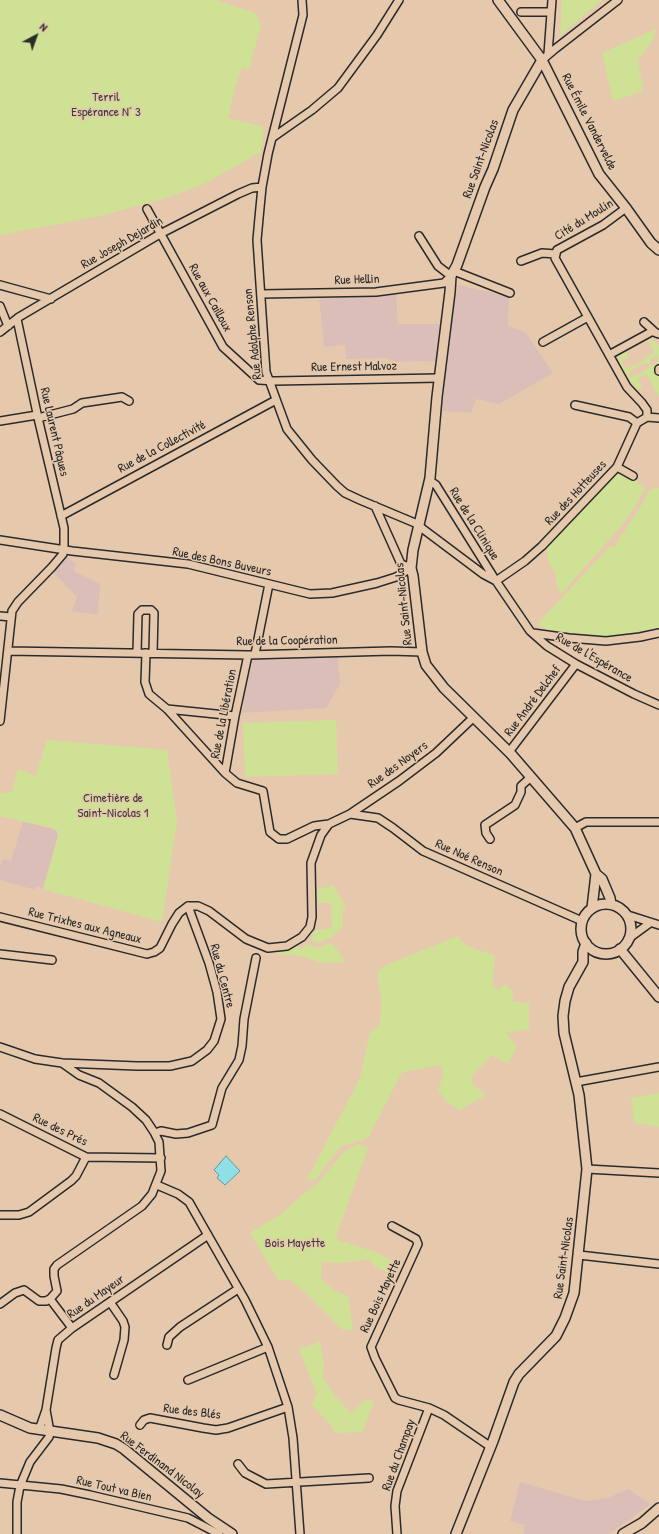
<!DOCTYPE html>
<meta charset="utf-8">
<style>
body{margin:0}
#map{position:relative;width:659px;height:1534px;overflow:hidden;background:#e6c9ad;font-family:"Patrick Hand",sans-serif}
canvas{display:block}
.north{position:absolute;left:16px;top:16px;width:40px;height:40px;-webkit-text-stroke:3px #e6c9ad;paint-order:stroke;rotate:41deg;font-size:11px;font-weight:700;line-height:16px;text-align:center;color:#2b2b2b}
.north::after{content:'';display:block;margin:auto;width:14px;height:18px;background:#2b2b2b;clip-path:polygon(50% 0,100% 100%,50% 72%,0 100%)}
</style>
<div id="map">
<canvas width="659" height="1534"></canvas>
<div class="north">N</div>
</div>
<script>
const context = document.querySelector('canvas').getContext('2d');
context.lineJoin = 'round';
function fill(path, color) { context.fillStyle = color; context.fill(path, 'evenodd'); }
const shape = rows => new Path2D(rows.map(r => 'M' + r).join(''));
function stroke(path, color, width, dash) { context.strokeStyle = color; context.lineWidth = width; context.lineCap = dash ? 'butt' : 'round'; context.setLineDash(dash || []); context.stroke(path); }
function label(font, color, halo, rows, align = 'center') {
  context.font = font + ' "Patrick Hand",sans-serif'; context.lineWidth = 3; context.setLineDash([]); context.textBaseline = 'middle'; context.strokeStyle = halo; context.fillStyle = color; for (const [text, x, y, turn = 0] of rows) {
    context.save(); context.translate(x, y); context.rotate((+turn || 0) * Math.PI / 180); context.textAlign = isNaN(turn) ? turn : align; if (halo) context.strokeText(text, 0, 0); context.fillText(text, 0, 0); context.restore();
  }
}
const built = shape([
 [457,285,509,296,508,325,526,333,553,373,499,404,476,399,471,413,441,411],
 [396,294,398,324,440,324,436,361,396,362,386,358,346,359,345,345,324,347,319,296],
 [68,556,76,565,74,571,100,584,98,615,72,611,77,597,52,571],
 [255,657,338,657,340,684,326,708,242,713,249,663],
 [23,821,57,830,58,836,43,889,36,886,35,890,0,880,0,867,3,859,11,861],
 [520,1482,586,1501,608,1498,628,1489,651,1504,624,1524,608,1534,524,1534,525,1525,510,1521]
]);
const green = shape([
 [0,0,215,0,256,13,261,25,249,69,242,67,235,87,228,118,264,127,261,152,204,184,163,199,100,216,0,235],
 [562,0,602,0,560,36],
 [656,29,653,40,638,60,643,91,613,101,602,53],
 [649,338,659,345,659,362,657,371,659,371,659,397,646,374,638,379,642,387,637,390,627,377,629,376,633,377,647,369,651,364,654,366,658,363,658,359,647,339],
 [625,351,629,357,621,362,626,369,644,360,653,352,656,357,651,358,650,363,648,364,644,363,630,371,629,375,627,376,618,359,620,354],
 [617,471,632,478,645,488,636,505,622,525,561,594,556,583,556,575,549,562,546,548,581,509,583,510,588,504,587,503],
 [659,488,659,628,615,636,590,638,586,634,549,630,540,626,539,623,542,619,610,546,613,548,641,506,650,489],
 [336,720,338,774,245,777,243,723],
 [47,740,167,750,177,821,162,922,43,889,58,836,57,831,51,828,0,816,0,793,12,792,18,769,36,776],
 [333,885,346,907,343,909,342,928,329,939,317,943,311,940,315,930,332,928,331,903,318,903,317,890],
 [458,936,465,945,495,956,492,986,499,990,505,984,513,991,512,1001,529,1004,529,1029,506,1033,517,1046,508,1064,492,1055,471,1076,472,1084,486,1095,460,1110,448,1103,438,1090,443,1076,441,1065,402,1072,368,1138,340,1147,316,1179,306,1181,360,1078,370,1033,379,1026,381,1014,381,997,377,973,384,966],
 [332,943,346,962,323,963,301,956,276,954,274,951,289,949,296,946,301,949,308,944,317,948],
 [659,1093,659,1127,635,1123,631,1098],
 [359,1144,368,1148,335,1239,378,1253,395,1262,390,1273,375,1267,369,1259,343,1263,322,1262,321,1279,335,1291,348,1296,353,1330,343,1330,309,1296,290,1280,278,1280,250,1233,280,1215,307,1191,317,1184,346,1150],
 [320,1342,324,1365,323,1378,337,1398,351,1413,367,1399,374,1402,362,1432,335,1433,331,1425,311,1404,317,1394,299,1349]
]);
const water = shape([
 [226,1156,240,1171,225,1185,217,1178,219,1175,214,1170,226,1156]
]);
const street = shape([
 [302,0,303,15,299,31,268,154,262,187,259,218,257,240,266,372,269,380,287,429,312,460,337,486,345,493,360,500,415,523,483,574,496,581],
 [521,12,551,12],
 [548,54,552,0],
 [542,60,555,49,618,0],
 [272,138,312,110,338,88,377,35,399,0],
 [626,208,603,225,557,250,555,258,627,387,642,403,647,410,647,417],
 [147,209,223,347,259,380,275,381,439,378],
 [521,261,542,253,556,254],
 [454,271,510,293],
 [0,285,51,299],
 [261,294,376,292,444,283,451,276,438,266,419,236],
 [0,306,8,326],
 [644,322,656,333],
 [0,332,19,317,160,234,238,194,252,188,262,187],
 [543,342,588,317],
 [609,355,651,332,654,332,659,334],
 [659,371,659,369],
 [575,405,629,417,637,423],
 [38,418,73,409,82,403,122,397,129,401],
 [0,421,37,415],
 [617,467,633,476],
 [430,481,436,485,496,581,530,631,547,646,576,664,634,694,659,705],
 [375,506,401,564,411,568],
 [61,516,276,400],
 [0,540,72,551,188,564,310,594,332,593,377,583,396,577,411,568],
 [496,581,525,561,542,546,617,467,637,423,647,417,659,418],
 [0,616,11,617],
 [533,633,569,638,606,641,640,637,659,633],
 [8,651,248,655,391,651,422,652],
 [137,653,138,614,142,610,151,610,154,613,153,653],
 [146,653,145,682,149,694,167,709,225,773],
 [255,654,269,584],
 [248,655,235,716,225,773,237,783,263,791,270,832,279,839,287,839,314,826,329,824,350,814,399,781,436,753,474,717],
 [167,709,235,716],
 [0,721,12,611,18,602,52,567,63,554,64,545,64,528,38,418,17,319],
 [509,752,576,664],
 [350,814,378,818,393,828,423,851,582,921],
 [575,828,586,822,659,822],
 [490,839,486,833,485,825,515,805,521,792,521,786,531,777],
 [188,906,198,906,209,911,246,939,268,948,287,946,302,937,310,927,312,917,311,863,321,835,329,824],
 [627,916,631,916,659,925],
 [0,917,147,954,154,952,160,948,172,924,179,913,188,906],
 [628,939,650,923],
 [0,954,52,960],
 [0,1047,35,1059,62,1063,137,1066,170,1066,192,1061,207,1050,214,1041,221,1019,217,992,209,963,188,906],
 [576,1082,659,1067],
 [0,1114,86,1157,161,1158],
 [155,1133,161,1131,176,1134,188,1133,212,1125,222,1088,239,1060,242,1046,244,1019,256,958],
 [587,1169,659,1173],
 [157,1185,178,1194,189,1202,245,1300,268,1347,288,1407,293,1438,300,1534],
 [0,1215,19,1215,29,1212,71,1181,76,1176,86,1157],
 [392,1226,416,1239,418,1244,371,1347,375,1358,395,1398,399,1400,429,1408,444,1415,491,1447],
 [579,1255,659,1264],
 [50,1299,72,1328],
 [110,1302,123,1321,125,1327,124,1340,114,1375],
 [0,1304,15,1293,24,1290,39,1301,46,1301,50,1299,57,1291,54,1276,54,1269,57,1265,142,1206,152,1194,161,1171,159,1142,154,1132,146,1120,132,1107,99,1083,79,1075,62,1063],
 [167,1345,169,1337,180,1327,238,1289],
 [188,1380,268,1347],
 [140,1425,144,1420,150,1418,203,1428,216,1430,228,1428,288,1407],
 [39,1430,46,1410,56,1348,58,1340,72,1328,208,1235],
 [238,1464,245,1473,266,1484,369,1478],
 [0,1483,61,1489,90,1495,188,1518,219,1534],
 [17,1534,17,1502,20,1486,30,1462,49,1437,50,1432,46,1410],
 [397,1534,395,1506,397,1491,429,1408]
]);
const secondary = shape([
 [498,0,542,60,599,174,626,208,651,243,659,250],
 [542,60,513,110,493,169,485,187,457,265,451,276,450,292,437,397,430,478,413,550,411,568,413,576,422,652,426,665,444,688,511,754,575,828,596,874,602,879,610,898,611,904],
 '581 929a25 25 0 1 1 50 0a25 25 0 1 1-50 0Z',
 [592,908,596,874],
 [620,949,659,997],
 [0,1415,30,1428,98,1438,116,1444,124,1449,208,1518,232,1534],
 [456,1534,493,1441,514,1382,519,1374,556,1336,565,1318,574,1293,587,1169,579,1095,564,1033,563,1016,565,1001,569,987,583,962,583,952,586,943],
 [623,1534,642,1523,659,1508]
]);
const parkNames = [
 ["Terril",106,98],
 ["Espérance N° 3",106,113],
 ["Cimetière de",113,799],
 ["Saint-Nicolas 1",113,814],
 ["Bois Mayette",295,1244]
];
const streetNames = [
 ["Rue Émile Vandervelde",589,122,63],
 ["Rue Saint-Nicolas",481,159,-70],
 ["Cité du Moulin",584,220,-32],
 ["Rue Joseph Dejardin",122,243,-30],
 ["Rue Hellin",357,280,-2],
 ["Rue aux Cailloux",210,298,61],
 ["Rue Adolphe Renson",253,334,-96],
 ["Rue Ernest Malvoz",354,367,-1],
 ["Rue Laurent Pâques",54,432,77],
 ["Rue de la Collectivité",162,447,-28],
 ["Rue des Hotteuses",576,493,-47],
 ["Rue de la Clinique",474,524,58],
 ["Rue des Bons Buveurs",222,562,12],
 ["Rue Saint-Nicolas",404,604,-96],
 ["Rue de la Coopération",287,641,-1],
 ["Rue de l'Espérance",594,658,30],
 ["Rue André Delchef",533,701,-53],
 ["Rue de la Libération",224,714,-79],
 ["Rue des Noyers",398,765,-36],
 ["Rue Noé Renson",469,858,24],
 ["Rue Trixhes aux Agneaux",85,926,14],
 ["Rue du Centre",222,976,75],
 ["Rue des Prés",60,1130,26],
 ["Rue Saint-Nicolas",564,1258,-82],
 ["Rue Bois Mayette",381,1296,-65],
 ["Rue du Mayeur",96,1297,-35],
 ["Rue des Blés",192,1412,7],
 ["Rue du Champay",399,1455,-70],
 ["Rue Ferdinand Nicolay",162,1465,37],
 ["Rue Tout va Bien",114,1489,13]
];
fill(built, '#dcbeb8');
fill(green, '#cfe195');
fill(water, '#8fe0e6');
stroke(water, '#67989b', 1);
stroke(street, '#2b2b2b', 10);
stroke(secondary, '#2b2b2b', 12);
stroke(street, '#e6c9ad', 7);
stroke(secondary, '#e6c9ad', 9);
label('13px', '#3b3d36', '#e6c9ad', parkNames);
label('13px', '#2b2b2b', '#e6c9ad', streetNames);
</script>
